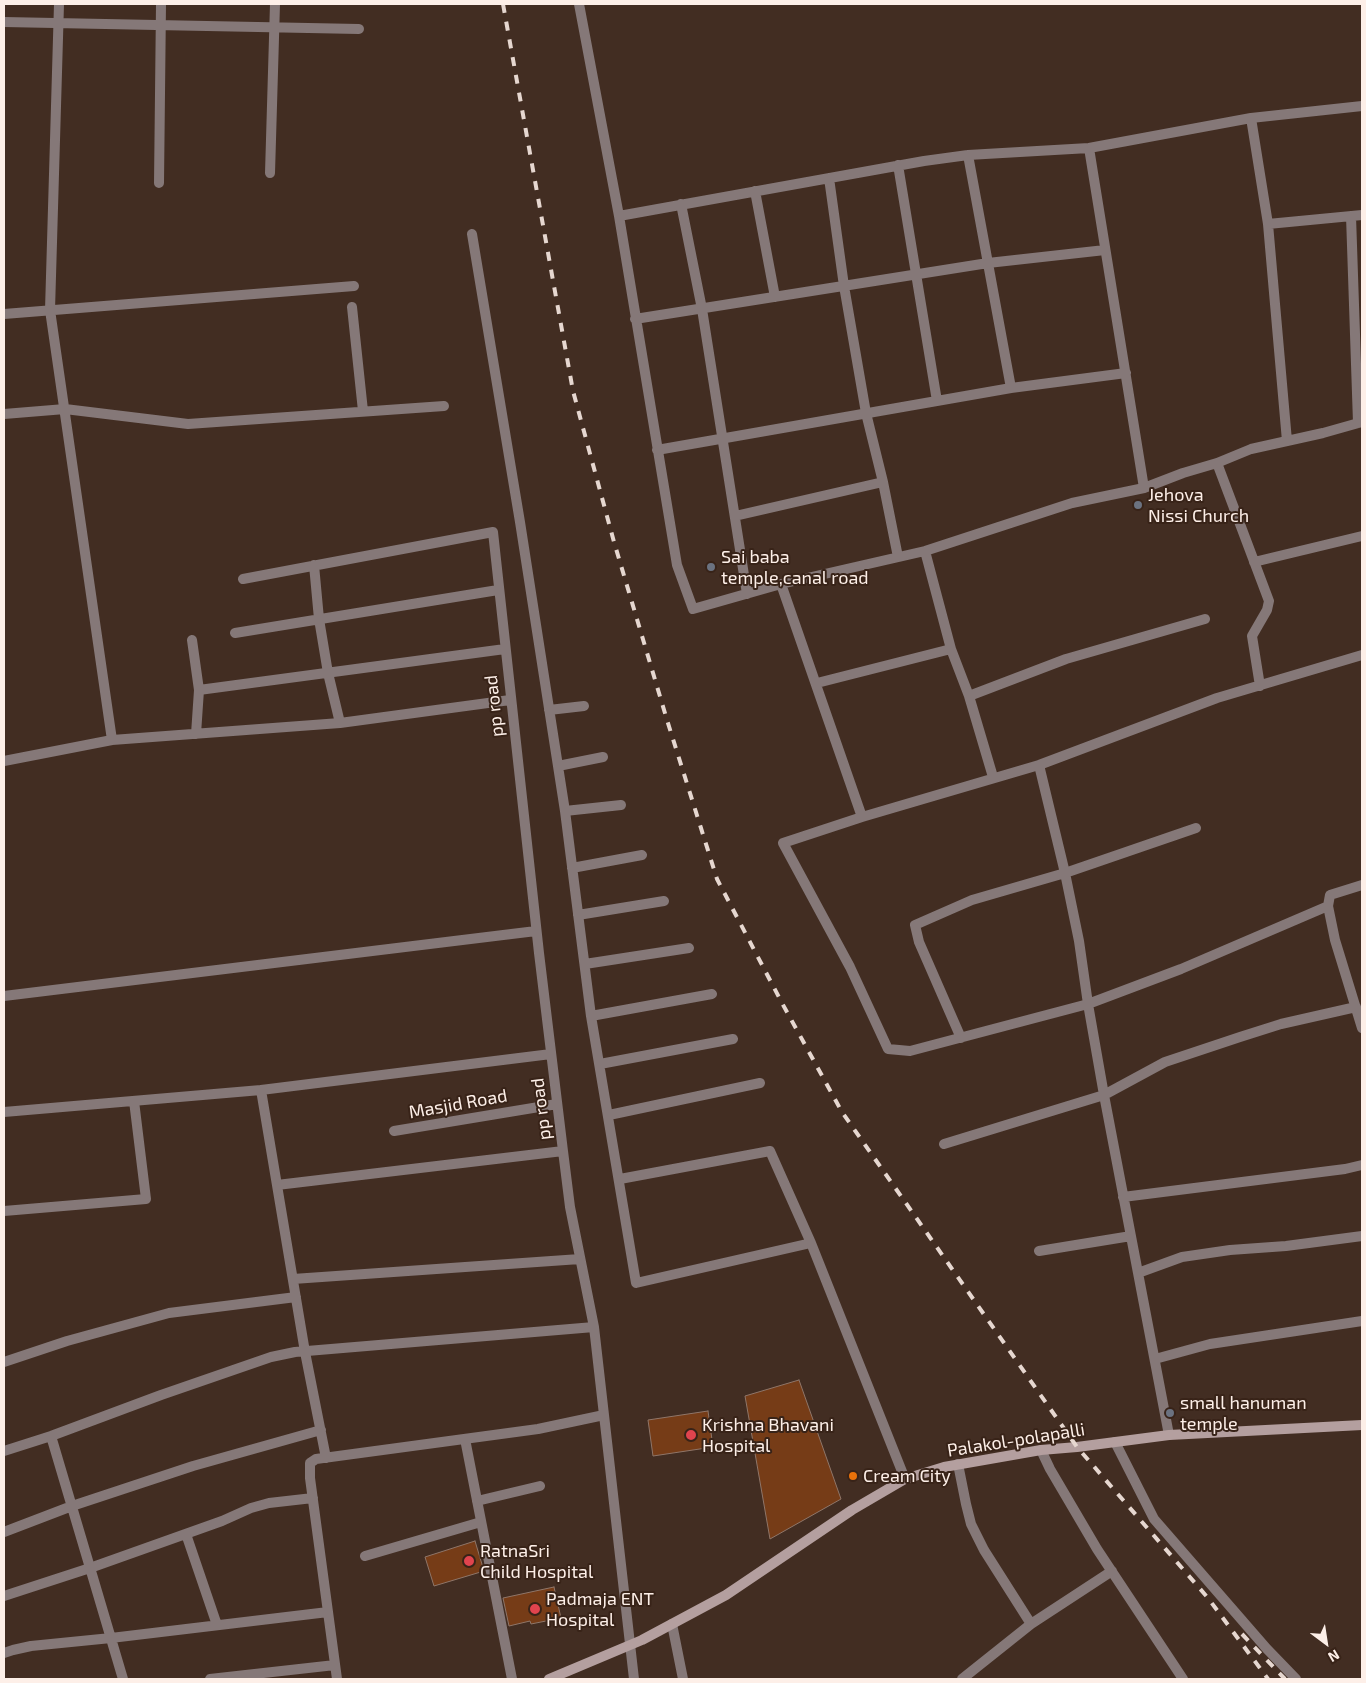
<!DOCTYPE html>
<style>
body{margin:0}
#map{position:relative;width:1366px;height:1683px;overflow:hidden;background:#422d22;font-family:"Exo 2",sans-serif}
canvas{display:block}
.frame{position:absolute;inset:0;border:5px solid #fdefe8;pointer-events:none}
.north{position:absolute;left:1301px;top:1618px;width:50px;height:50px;-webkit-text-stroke:4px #382318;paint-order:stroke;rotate:149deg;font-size:14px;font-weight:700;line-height:20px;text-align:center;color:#fdefe8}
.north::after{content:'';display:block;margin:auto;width:18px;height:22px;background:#fdefe8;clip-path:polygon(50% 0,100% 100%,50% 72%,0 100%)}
</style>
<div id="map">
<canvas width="1366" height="1683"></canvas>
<div class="frame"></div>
<div class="north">N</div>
</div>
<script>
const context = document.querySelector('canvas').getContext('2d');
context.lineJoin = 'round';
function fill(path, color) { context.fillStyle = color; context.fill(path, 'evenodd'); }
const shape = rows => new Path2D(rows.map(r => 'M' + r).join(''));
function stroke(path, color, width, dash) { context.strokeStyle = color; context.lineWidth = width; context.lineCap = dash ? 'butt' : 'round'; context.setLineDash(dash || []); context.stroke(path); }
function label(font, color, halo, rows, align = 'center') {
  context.font = font + ' "Exo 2",sans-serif'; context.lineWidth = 4; context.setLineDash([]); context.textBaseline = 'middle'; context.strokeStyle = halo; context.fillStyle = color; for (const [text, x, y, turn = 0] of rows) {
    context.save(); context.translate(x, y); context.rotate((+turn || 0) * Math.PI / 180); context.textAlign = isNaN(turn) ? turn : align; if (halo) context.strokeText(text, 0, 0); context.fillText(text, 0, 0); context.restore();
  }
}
const building = shape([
 [799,1380,841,1499,770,1539,745,1396,799,1380],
 [708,1411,713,1447,653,1456,648,1420,708,1411],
 [475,1541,484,1571,434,1586,425,1557,475,1541],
 [554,1587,561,1618,531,1624,530,1621,509,1626,503,1598,554,1587]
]);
const street = shape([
 [59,4,50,310,112,740],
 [579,4,619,216,677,565,693,609,781,584,925,551,1072,503,1144,488,1183,473,1217,463,1251,449,1323,433,1362,422],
 [4,22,359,29],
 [1251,118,1268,224,1287,441],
 [1089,148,1144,488],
 [968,155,1011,388],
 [898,165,937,401],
 [270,173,275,4],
 [829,178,844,286,866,413,883,482],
 [159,183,161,4],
 [755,191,775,297],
 [681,204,702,309,747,594],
 [619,216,924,161,968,155,1089,148,1251,118,1362,106],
 [1351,216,1358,423],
 [1268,224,1362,215],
 [472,234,520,522,565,811,591,1016,636,1283,811,1243],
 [352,307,363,411],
 [4,314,354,286],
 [635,319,988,263,1105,250],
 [4,414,65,409,188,424,444,406],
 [657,450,1011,388,1126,373],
 [1217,463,1269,601,1267,610,1252,636,1260,686],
 [735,516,883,482,898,557],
 [925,551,951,649,969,696,993,777],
 [1254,562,1362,536],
 [314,565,319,619,328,673,340,723],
 [243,579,493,532,539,953,563,1151,570,1207,594,1327,634,1679],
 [781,584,862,817],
 [235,633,498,590],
 [192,640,199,690,196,734],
 [817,683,951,649],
 [199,690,505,649],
 [969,696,1066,659,1205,619],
 [549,710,584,706],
 [4,761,112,740,340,723,510,700],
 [1039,765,1065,873,1079,941,1088,1004,1104,1095,1169,1435],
 [558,766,603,757],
 [565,811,621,805],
 [572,868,642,855],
 [1362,885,1330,895,1328,906,1335,940,1362,1028],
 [1328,906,1181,969,1088,1004,910,1051,888,1049,850,967,783,843,862,817,1039,765,1217,698,1362,655],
 [578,915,664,901],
 [585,964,689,948],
 [4,996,536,931],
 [591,1016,712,994],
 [961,1038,919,942,915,925,972,900,1065,873,1196,828],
 [600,1064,733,1039],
 [261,1090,305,1352,326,1458],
 [4,1112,261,1090,551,1054],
 [609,1115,760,1083],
 [394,1131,557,1104],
 [944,1144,1104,1095,1165,1062,1240,1037,1281,1024,1356,1007],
 [620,1179,770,1151,811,1243,905,1479],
 [277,1185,563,1151],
 [1123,1197,1345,1169,1362,1165],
 [4,1211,146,1199,134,1101],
 [1039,1251,1131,1236],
 [1138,1273,1182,1257,1230,1250,1286,1246,1362,1236],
 [293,1279,580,1259],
 [1155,1359,1210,1344,1362,1321],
 [4,1362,67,1341,169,1313,296,1297],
 [51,1436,123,1679],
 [465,1439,512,1679],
 [1115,1442,1154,1519,1267,1649,1296,1679],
 [1041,1450,1050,1469,1097,1549,1183,1679],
 [4,1451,51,1436,161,1395,271,1357,295,1352,594,1327],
 [958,1464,966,1504,971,1524,984,1550,1031,1624],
 [477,1501,540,1486],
 [4,1532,72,1506,193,1466,321,1430],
 [186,1534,217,1625],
 [365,1556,481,1522],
 [4,1596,90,1568,222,1521,251,1508,269,1503,313,1498],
 [672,1624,683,1679],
 [4,1653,13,1650,31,1646,111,1638,328,1612],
 [210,1679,335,1665],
 [337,1679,310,1478,310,1463,316,1459,538,1429,604,1415],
 [962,1679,1031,1624,1112,1571]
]);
const secondary = shape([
 [549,1679,642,1640,726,1595,852,1510,905,1479,944,1467,1041,1450,1077,1447,1169,1435,1362,1425]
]);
const rail = shape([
 [503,4,573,391,614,542,667,720,717,879,782,1003,842,1112,1077,1447,1208,1598,1268,1679],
 [1242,1634,1285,1679]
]);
const markers = [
 [1138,505,5,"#6b7280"],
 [711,567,5,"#6b7280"],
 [1170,1413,5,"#6b7280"],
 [691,1435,6,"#e0444e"],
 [853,1476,5,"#e8710a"],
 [469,1561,6,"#e0444e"],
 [535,1609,6,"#e0444e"]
];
const poiNames = [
 ["Jehova",1148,495],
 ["Nissi Church",1148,516],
 ["Sai baba",721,557],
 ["temple,canal road",721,578],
 ["small hanuman",1180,1403],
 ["temple",1180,1424],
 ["Krishna Bhavani",702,1425],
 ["Hospital",702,1446],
 ["Cream City",863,1476],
 ["RatnaSri",480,1551],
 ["Child Hospital",480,1572],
 ["Padmaja ENT",546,1599],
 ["Hospital",546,1620]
];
const streetNames = [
 ["pp road",494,706,-96],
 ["Masjid Road",458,1104,-10],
 ["pp road",541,1109,-97],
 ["Palakol-polapalli",1016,1440,-9]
];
fill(building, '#763c17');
stroke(building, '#8f7669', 1);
stroke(street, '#857878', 10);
stroke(secondary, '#b49f9f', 10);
stroke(rail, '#e6d7d0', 4, [9, 9]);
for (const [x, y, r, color] of markers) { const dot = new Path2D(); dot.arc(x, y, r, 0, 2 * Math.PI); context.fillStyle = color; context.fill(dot); stroke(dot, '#382318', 2); }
label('18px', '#fdefe8', '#382318', poiNames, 'left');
label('18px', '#fdefe8', '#382318', streetNames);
</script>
